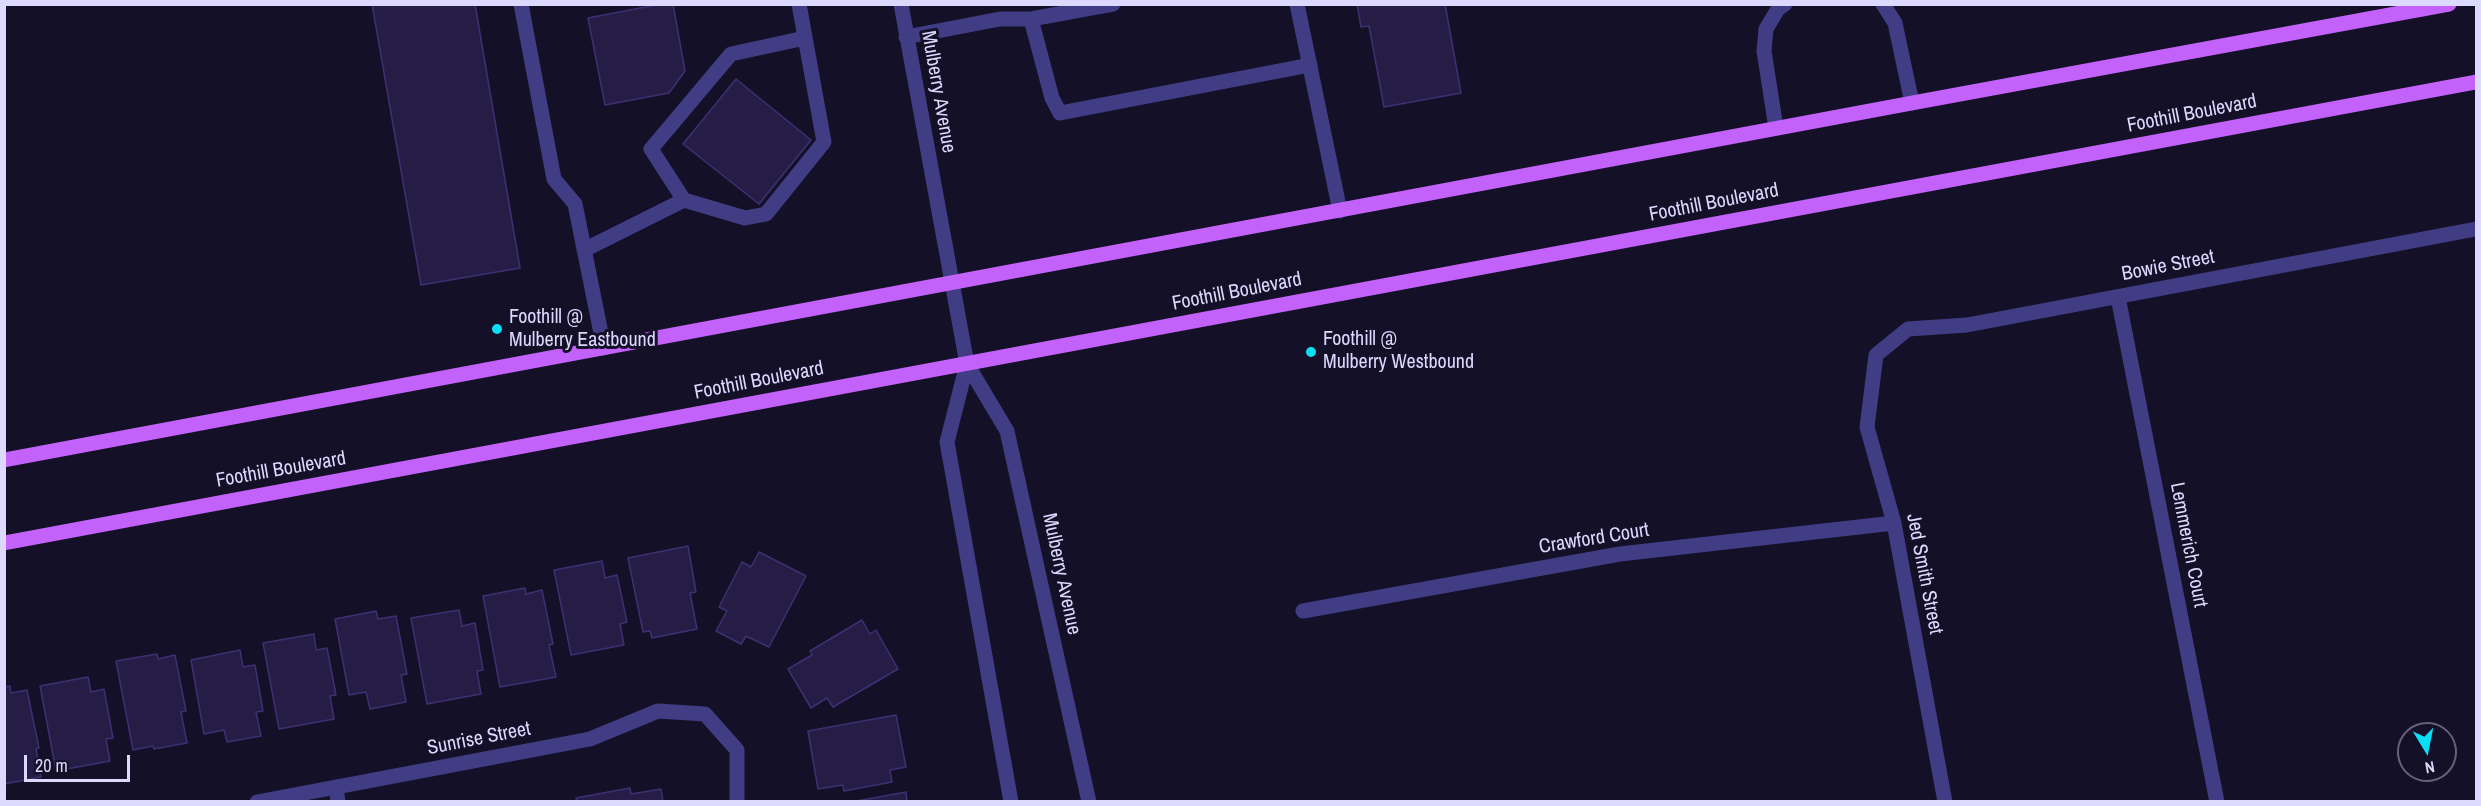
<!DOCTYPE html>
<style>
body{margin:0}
#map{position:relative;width:2481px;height:806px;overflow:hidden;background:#141027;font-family:"Archivo Narrow",sans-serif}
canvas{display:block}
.frame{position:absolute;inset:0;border:6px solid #dcd8fe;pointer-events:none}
.north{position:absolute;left:2397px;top:722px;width:60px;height:60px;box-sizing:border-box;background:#141027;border:2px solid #64607d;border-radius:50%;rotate:170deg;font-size:16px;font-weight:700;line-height:24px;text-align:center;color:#dcd8fe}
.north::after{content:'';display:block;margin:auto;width:21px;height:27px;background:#0adef7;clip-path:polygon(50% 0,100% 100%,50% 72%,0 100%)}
.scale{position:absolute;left:24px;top:755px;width:106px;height:27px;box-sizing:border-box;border:3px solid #dcd8fe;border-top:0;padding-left:8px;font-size:18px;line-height:21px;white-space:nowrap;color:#dcd8fe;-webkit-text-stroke:4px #141027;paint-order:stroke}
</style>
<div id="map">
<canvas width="2481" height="806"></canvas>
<div class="frame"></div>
<div class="north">N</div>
<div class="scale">20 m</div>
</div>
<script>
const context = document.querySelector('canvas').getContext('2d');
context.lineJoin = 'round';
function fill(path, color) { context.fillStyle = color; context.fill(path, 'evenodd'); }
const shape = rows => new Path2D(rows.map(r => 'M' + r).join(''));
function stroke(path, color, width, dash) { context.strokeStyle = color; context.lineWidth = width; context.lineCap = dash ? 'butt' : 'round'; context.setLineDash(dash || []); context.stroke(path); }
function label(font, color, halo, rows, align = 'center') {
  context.font = font + ' "Archivo Narrow",sans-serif'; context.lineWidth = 6; context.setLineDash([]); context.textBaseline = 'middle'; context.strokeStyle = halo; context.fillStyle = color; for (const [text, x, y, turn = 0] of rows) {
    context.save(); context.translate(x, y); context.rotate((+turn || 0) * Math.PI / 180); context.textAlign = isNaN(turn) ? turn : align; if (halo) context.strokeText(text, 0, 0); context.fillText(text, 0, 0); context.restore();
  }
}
const building = shape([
 [372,4,475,4,520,268,421,285,372,4],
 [661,4,673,4,685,71,669,93,605,105,588,18,661,4],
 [1357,4,1445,4,1461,93,1384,107,1369,26,1361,27,1357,4],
 [736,79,811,140,759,204,683,144,736,79],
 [688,546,696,592,690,593,697,629,652,638,650,631,643,632,628,558,688,546],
 [759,552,806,576,769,647,746,636,741,644,716,631,727,611,719,607,742,562,751,567,759,552],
 [602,561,605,578,617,575,627,622,620,624,624,645,571,655,554,570,602,561],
 [525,588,526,594,542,590,553,644,549,645,556,677,500,687,483,596,525,588],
 [459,610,462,626,475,623,483,670,477,671,481,694,427,704,411,618,459,610],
 [376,611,378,619,396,616,407,674,401,675,406,702,370,709,366,692,349,695,335,619,376,611],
 [862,620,870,634,876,630,898,669,833,707,827,698,811,708,788,669,812,655,810,651,862,620],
 [314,634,316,650,327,648,336,695,330,696,334,719,279,729,263,643,314,634],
 [240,650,243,667,255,665,263,711,256,712,261,736,227,742,224,730,204,734,191,660,240,650],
 [157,654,158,659,175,655,186,711,181,712,187,743,154,749,153,746,133,750,116,661,157,654],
 [88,677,91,692,104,689,113,738,106,739,110,761,56,771,40,686,88,677],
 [10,686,11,693,27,690,39,748,36,749,41,777,4,784,4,687,10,686],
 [896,715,906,767,890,770,892,782,844,791,843,785,818,789,808,731,896,715],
 [630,788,631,794,661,789,663,802,577,802,576,798,630,788],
 [906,792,907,802,851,802,906,792]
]);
const service = shape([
 [521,4,554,179,575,204,604,348],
 [1113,4,1031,19,1052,98,1060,113,1310,65],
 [1297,4,1340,211],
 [1883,4,1895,23,1912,103],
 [906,37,1000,19,1031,19],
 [1776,128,1764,51,1766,29,1778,9,1785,4],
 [684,200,651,149,731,54,805,38],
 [584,250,684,200,745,218,766,214,824,142,799,4]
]);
const minor = shape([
 [2118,297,2217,802],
 [1303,611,1620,554,1894,523],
 [336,787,338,802],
 [257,802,590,739,658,711,705,714,737,750,737,802],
 [1945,802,1894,523,1867,427,1876,355,1908,329,1967,325,2476,229]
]);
const tertiary = shape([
 [901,4,967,364,1007,431,1089,802],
 [967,364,947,442,1011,802]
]);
const primary = shape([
 [4,460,1912,103,2449,4],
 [4,543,2476,82]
]);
const markers = [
 [497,329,6,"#0adef7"],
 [1311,352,6,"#0adef7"]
];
const streetNames = [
 ["Mulberry Avenue",938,92,80],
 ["Foothill Boulevard",2192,114,-11],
 ["Foothill Boulevard",1714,203,-11],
 ["Bowie Street",2168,266,-11],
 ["Foothill Boulevard",1237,292,-11],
 ["Foothill Boulevard",759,381,-11],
 ["Foothill Boulevard",281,470,-10],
 ["Crawford Court",1594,539,-9],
 ["Lemmerich Court",2188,545,79],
 ["Mulberry Avenue",1061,574,78],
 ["Jed Smith Street",1924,574,79],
 ["Sunrise Street",479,739,-11]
];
const poiNames = [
 ["Foothill @",509,318],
 ["Mulberry Eastbound",509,341],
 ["Foothill @",1323,340],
 ["Mulberry Westbound",1323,363]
];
fill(building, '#261d47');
stroke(building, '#3d3073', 1.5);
stroke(service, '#403d84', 15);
stroke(minor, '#403d84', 15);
stroke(tertiary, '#403d84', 15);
stroke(primary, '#c262fa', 15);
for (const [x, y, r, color] of markers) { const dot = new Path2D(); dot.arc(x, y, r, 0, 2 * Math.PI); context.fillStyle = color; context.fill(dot); stroke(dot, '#141027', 2); }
label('20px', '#dcd8fe', '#141027', streetNames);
label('20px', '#dcd8fe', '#141027', poiNames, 'left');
</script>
